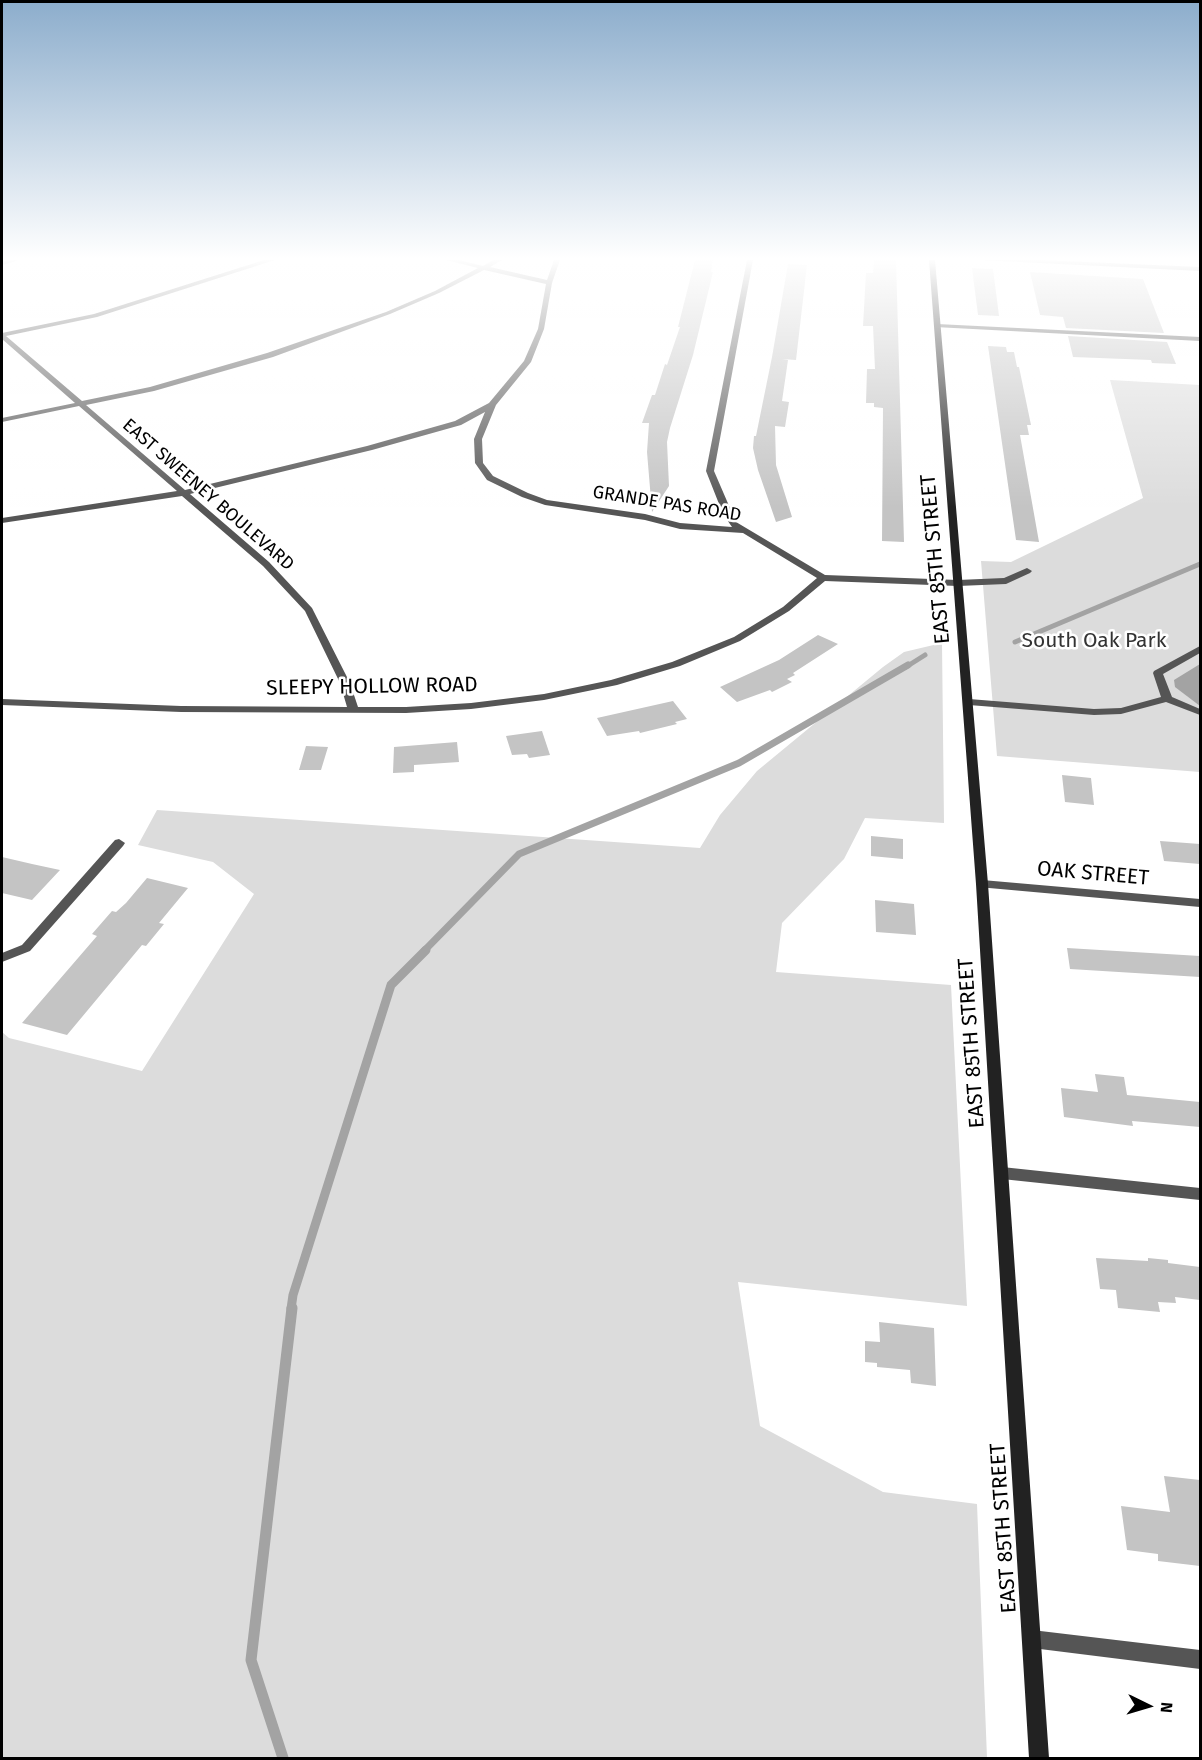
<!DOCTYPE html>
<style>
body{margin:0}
#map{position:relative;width:1202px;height:1760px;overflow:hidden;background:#fff;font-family:"Fira Sans",sans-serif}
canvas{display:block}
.frame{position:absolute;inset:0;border:3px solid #000;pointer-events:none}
.north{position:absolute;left:1118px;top:1676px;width:60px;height:60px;-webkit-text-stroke:4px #fff;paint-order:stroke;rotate:95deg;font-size:16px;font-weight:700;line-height:24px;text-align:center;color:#000}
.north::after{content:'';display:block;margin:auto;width:21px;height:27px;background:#000;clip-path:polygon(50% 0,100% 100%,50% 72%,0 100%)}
</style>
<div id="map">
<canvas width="1202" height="1760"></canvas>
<div class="frame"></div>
<div class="north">N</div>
</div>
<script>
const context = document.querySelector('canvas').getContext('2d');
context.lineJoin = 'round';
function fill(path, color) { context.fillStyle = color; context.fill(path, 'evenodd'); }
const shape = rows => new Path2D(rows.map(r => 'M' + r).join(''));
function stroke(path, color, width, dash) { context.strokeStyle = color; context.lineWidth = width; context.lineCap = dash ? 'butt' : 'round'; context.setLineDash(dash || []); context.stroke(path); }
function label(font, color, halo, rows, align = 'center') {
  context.font = font + ' "Fira Sans",sans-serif'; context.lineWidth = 5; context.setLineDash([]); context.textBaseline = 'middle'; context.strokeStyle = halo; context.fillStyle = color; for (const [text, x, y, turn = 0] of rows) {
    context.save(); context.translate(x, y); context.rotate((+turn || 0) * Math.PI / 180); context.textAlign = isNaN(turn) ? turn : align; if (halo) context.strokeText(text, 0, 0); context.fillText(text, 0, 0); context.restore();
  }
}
const green = shape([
 [1110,380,1200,385,1200,772,997,756,981,561,1011,562,1143,498],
 [942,643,944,823,865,818,844,859,782,923,776,972,951,985,967,1306,738,1282,760,1426,883,1492,977,1504,987,1758,2,1758,2,1032,9,1038,142,1071,254,894,213,862,138,845,157,810,700,848,720,815,757,771,883,667,904,652]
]);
const water = shape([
 [1200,664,1200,706,1175,687,1174,680]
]);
const streamFar3 = shape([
 [1015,642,1200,564],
 [906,667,925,655]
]);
const streamFar2 = shape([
 [424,951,519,854,739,763,908,665]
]);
const streamFar1 = shape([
 [291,1309,293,1295,391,985,426,950]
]);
const stream = shape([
 [283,1758,251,1660,292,1308]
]);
const building = shape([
 [695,260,713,260,711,272,713,272,693,355,670,428,667,442,669,486,652,512,647,452,649,423,642,423,652,395,655,395,665,364,667,365,680,327,678,327],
 [874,260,896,260,904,542,882,541,883,408,874,407,874,403,866,403,867,369,875,369,873,326,863,326,866,273,873,273],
 [788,264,807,265,796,360,782,359,788,360,782,401,789,402,785,427,775,426,776,465,792,517,776,522,758,470,753,448,754,436,756,436,772,357],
 [972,268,993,269,999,316,978,315],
 [1030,272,1143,279,1164,333,1066,328,1063,317,1040,315],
 [1068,336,1167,342,1176,364,1152,363,1151,360,1073,357],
 [988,346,1006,347,1007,352,1014,352,1017,367,1019,367,1031,425,1027,425,1029,435,1020,435,1039,542,1016,540],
 [818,635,838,644,793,673,795,675,787,679,792,682,772,692,770,690,737,702,720,687,779,660],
 [673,701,687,719,675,722,677,724,640,733,639,731,607,736,597,718],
 [542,731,550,755,529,758,527,754,512,755,506,736],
 [457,742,459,762,414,765,414,772,393,773,394,747],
 [306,746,328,747,321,770,299,770],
 [1062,775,1091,778,1094,805,1065,802],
 [871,836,903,839,903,859,871,856],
 [1160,841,1200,844,1200,864,1164,861],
 [2,857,32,864,60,870,32,900,2,893],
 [147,878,188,888,159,923,164,924,146,946,142,945,67,1035,22,1023,97,936,92,934,112,911,116,912,126,903],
 [875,900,914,904,916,935,876,932],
 [1067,948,1200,956,1200,977,1070,969],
 [1095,1074,1124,1077,1127,1095,1200,1102,1200,1127,1132,1121,1133,1126,1064,1117,1061,1088,1098,1092],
 [1096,1258,1148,1261,1148,1258,1168,1260,1168,1263,1200,1267,1200,1300,1175,1297,1176,1303,1158,1302,1160,1312,1118,1308,1116,1290,1100,1289],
 [879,1322,934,1328,936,1386,911,1383,910,1370,877,1367,877,1363,865,1362,865,1341,880,1342],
 [1164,1476,1200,1480,1200,1566,1158,1561,1158,1554,1127,1550,1121,1506,1170,1512]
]);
const lane = shape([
 [1027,568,1032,571,1030,573,1006,584,958,586,953,583,958,580,1004,578,1027,568],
 [1200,646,1200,653,1163,674,1172,697,1200,709,1200,715,1166,702,1121,714,1094,715,969,705,964,702,969,699,1094,709,1121,708,1161,697,1153,673,1154,671,1200,646]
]);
const street = shape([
 [17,260,16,261,2,265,2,261,17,260],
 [264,260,275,260,97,317,6,336,82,401,150,387,267,353,386,312,435,291,478,268,446,260,459,260,483,266,493,260,502,260,490,267,547,280,554,260,560,260,552,283,544,329,531,362,496,405,482,439,483,463,493,476,528,493,547,500,645,514,680,523,732,527,723,514,706,471,747,260,753,260,714,471,736,522,825,575,958,580,963,583,958,586,825,581,789,611,740,641,680,666,617,685,544,700,471,709,406,713,181,712,2,705,2,699,181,706,347,707,340,683,305,611,263,566,182,496,2,523,2,518,177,491,79,406,2,422,2,418,75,403,2,339,2,333,94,314,264,260],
 [484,270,546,284,538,329,524,361,489,403,455,421,367,446,185,490,86,405,154,391,273,357,390,314,439,293,484,270],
 [485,412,474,439,475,463,487,480,522,497,545,505,645,520,680,529,743,533,817,578,783,607,734,637,672,662,611,680,544,694,471,703,406,707,358,707,350,683,312,608,269,562,190,494,372,450,461,425,485,412],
 [980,260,1040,260,1200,267,1200,271,980,260],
 [937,324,1200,337,1200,341,935,327,934,326,937,324],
 [119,839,125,843,123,846,30,951,2,962,2,953,22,945,115,840,119,839],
 [982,880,1200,899,1200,907,978,887,976,884,978,881,982,880],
 [1002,1167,1200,1188,1200,1200,1002,1179,997,1177,995,1173,997,1169,1002,1167],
 [1032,1630,1200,1650,1200,1669,1032,1648,1025,1646,1023,1639,1025,1632,1032,1630]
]);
const secondary = shape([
 [929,260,935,260,988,884,1049,1758,1029,1758,976,884,929,260]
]);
const farStreetnames = [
 ["EAST SWEENEY BOULEVARD",208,495,41],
 ["GRANDE PAS ROAD",667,504,9]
];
const streetNames = [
 ["EAST 85TH STREET",936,559,-95],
 ["SLEEPY HOLLOW ROAD",372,687,-1],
 ["OAK STREET",1093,874,5],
 ["EAST 85TH STREET",972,1043,-94],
 ["EAST 85TH STREET",1004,1528,-94]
];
const parkNames = [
 ["South Oak Park",1094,641]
];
fill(green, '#dcdcdc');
fill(water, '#a3a3a3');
stroke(streamFar3, '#a3a3a3', 5);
stroke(streamFar2, '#a3a3a3', 7);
stroke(streamFar1, '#a3a3a3', 9);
stroke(stream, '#a3a3a3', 11);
fill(building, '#c4c4c4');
fill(lane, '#555');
fill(street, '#555');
fill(secondary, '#222');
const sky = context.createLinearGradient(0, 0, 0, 507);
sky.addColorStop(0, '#8cadcc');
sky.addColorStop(0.51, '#fff');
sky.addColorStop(1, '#ffffff00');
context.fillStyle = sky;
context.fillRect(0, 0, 1202, 507);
label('18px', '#000', '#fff', farStreetnames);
label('21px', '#000', '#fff', streetNames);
label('21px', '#333', '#fff', parkNames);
</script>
